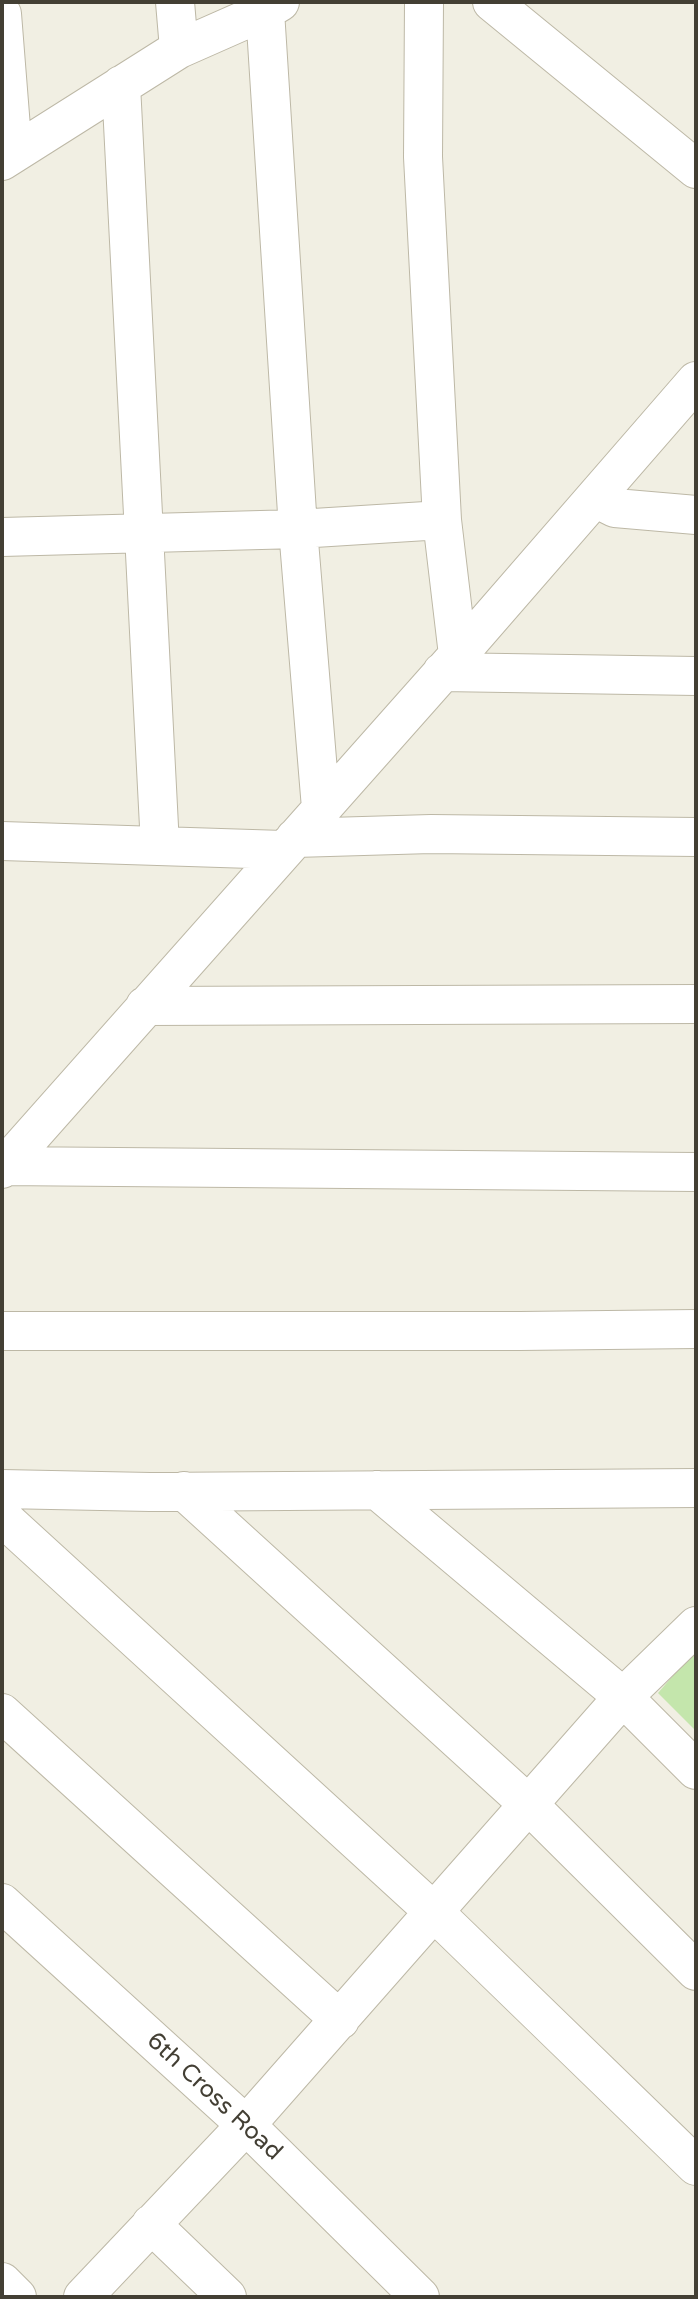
<!DOCTYPE html>
<style>
body{margin:0}
#map{position:relative;width:698px;height:2299px;overflow:hidden;background:#f1efe3;font-family:"Varela Round",sans-serif}
canvas{display:block}
.frame{position:absolute;inset:0;border:4px solid #433f34;pointer-events:none}
</style>
<div id="map">
<canvas width="698" height="2299"></canvas>
<div class="frame"></div>
</div>
<script>
const context = document.querySelector('canvas').getContext('2d');
context.lineJoin = 'round';
function fill(path, color) { context.fillStyle = color; context.fill(path, 'evenodd'); }
const shape = rows => new Path2D(rows.map(r => 'M' + r).join(''));
function stroke(path, color, width, dash) { context.strokeStyle = color; context.lineWidth = width; context.lineCap = dash ? 'butt' : 'round'; context.setLineDash(dash || []); context.stroke(path); }
function label(font, color, halo, rows, align = 'center') {
  context.font = font + ' "Varela Round",sans-serif'; context.lineWidth = 5; context.setLineDash([]); context.textBaseline = 'middle'; context.strokeStyle = halo; context.fillStyle = color; for (const [text, x, y, turn = 0] of rows) {
    context.save(); context.translate(x, y); context.rotate((+turn || 0) * Math.PI / 180); context.textAlign = isNaN(turn) ? turn : align; if (halo) context.strokeText(text, 0, 0); context.fillText(text, 0, 0); context.restore();
  }
}
const green = shape([
 [696,1649,696,1731,658,1693]
]);
const minor = shape([
 [175,2,179,49],
 [424,2,423,157,442,520,458,655],
 [492,2,696,169],
 [265,11,298,529,321,808],
 [2,14,13,153],
 [121,85,160,846],
 [2,161,179,49,265,11,280,2],
 [595,498,615,508,696,515],
 [2,537,298,529,442,520],
 [442,672,696,676],
 [295,838,431,834,696,837],
 [2,841,283,850],
 [145,1006,696,1004],
 [2,1166,696,1172],
 [2,1169,458,655,696,381],
 [2,1331,520,1331,696,1329],
 [2,1489,150,1492,696,1488],
 [377,1490,623,1697,696,1770],
 [184,1491,528,1804,696,1971],
 [2,1517,434,1912,696,2166],
 [2,1713,340,2020],
 [2,1903,246,2125,420,2297],
 [151,2224,227,2297],
 [2,2282,17,2297],
 [83,2297,246,2125,623,1697,696,1626]
]);
const streetNames = [
 ["6th Cross Road",214,2097,43]
];
fill(green, '#c4e6ac');
stroke(minor, '#bdb8a6', 40);
stroke(minor, '#fff', 38);
label('24px', '#433f34', '#fff', streetNames);
</script>
